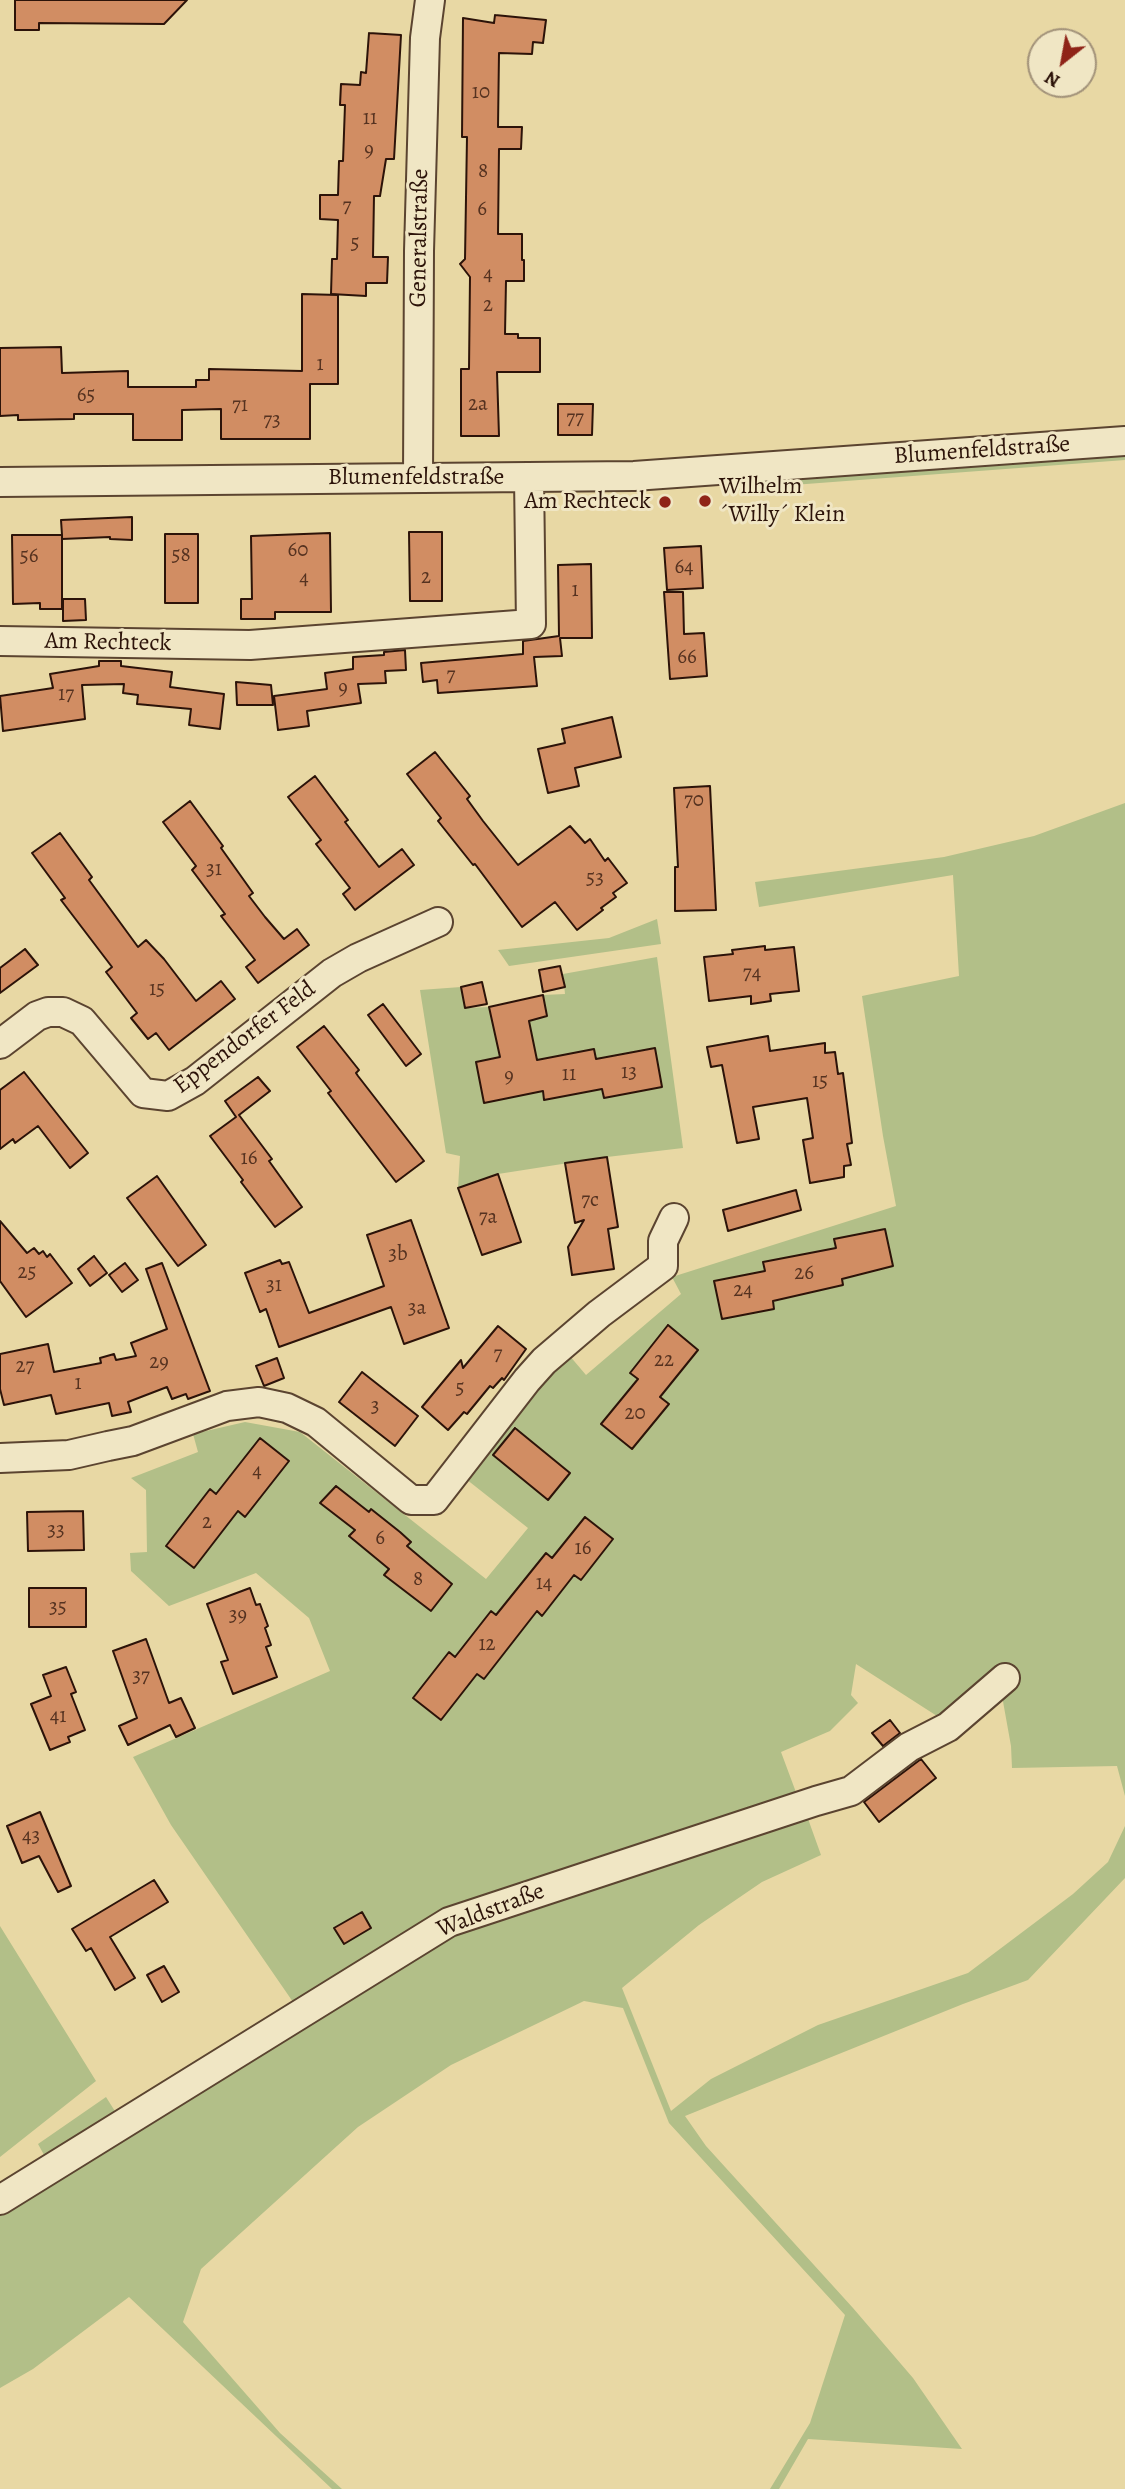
<!DOCTYPE html>
<meta charset="utf-8">
<style>
body{margin:0}
#map{position:relative;width:1125px;height:2489px;overflow:hidden;background:#e8d8a4;font-family:Alegreya,serif}
canvas{display:block}
.north{position:absolute;left:1027px;top:28px;width:70px;height:70px;box-sizing:border-box;background:#f0e6c4;border:2px solid #a29279;border-radius:50%;rotate:211deg;font-size:19px;font-weight:700;line-height:28px;text-align:center;color:#2c1309}
.north::after{content:'';display:block;margin:auto;width:24px;height:32px;background:#8f2418;clip-path:polygon(50% 0,100% 100%,50% 72%,0 100%)}
</style>
<div id="map">
<canvas width="1125" height="2489"></canvas>
<div class="north">N</div>
</div>
<script>
const context = document.querySelector('canvas').getContext('2d');
context.lineJoin = 'round';
function fill(path, color) { context.fillStyle = color; context.fill(path, 'evenodd'); }
const shape = rows => new Path2D(rows.map(r => 'M' + r).join(''));
function stroke(path, color, width, dash) { context.strokeStyle = color; context.lineWidth = width; context.lineCap = dash ? 'butt' : 'round'; context.setLineDash(dash || []); context.stroke(path); }
function label(font, color, halo, rows, align = 'center') {
  context.font = font + ' Alegreya,serif'; context.lineWidth = 6; context.setLineDash([]); context.textBaseline = 'middle'; context.strokeStyle = halo; context.fillStyle = color; for (const [text, x, y, turn = 0] of rows) {
    context.save(); context.translate(x, y); context.rotate((+turn || 0) * Math.PI / 180); context.textAlign = isNaN(turn) ? turn : align; if (halo) context.strokeText(text, 0, 0); context.fillText(text, 0, 0); context.restore();
  }
}
const green = shape([
 [1125,452,1125,460,753,488,750,486,753,480],
 [1125,803,1125,1796,1117,1766,1012,1768,1011,1746,997,1668,937,1716,856,1664,851,1695,858,1703,830,1731,781,1752,797,1795,413,1931,293,2002,171,1825,133,1757,330,1671,309,1618,256,1573,169,1606,131,1571,130,1553,147,1552,146,1490,131,1478,198,1452,193,1434,245,1422,300,1432,486,1579,528,1528,466,1479,537,1388,569,1355,586,1375,681,1294,672,1277,896,1206,883,1136,862,996,959,976,953,875,759,907,755,882,944,857,1034,836],
 [657,919,661,944,509,966,498,950,609,938],
 [657,957,683,1148,607,1157,498,1174,458,1188,460,1156,446,1153,420,990,461,987,465,1008,489,1007,494,1028,547,1016,543,995,565,994,563,974],
 [807,1816,821,1855,762,1882,699,1925,622,1988,671,2111,711,2079,818,2025,968,1973,1073,1894,1108,1862,1125,1826,1125,1878,1028,1980,963,2004,685,2116,706,2146,853,2308,913,2378,962,2449,808,2439,779,2489,770,2489,810,2423,845,2315,669,2123,623,2008,584,2001,451,2065,358,2127,201,2269,183,2322,280,2433,342,2489,332,2489,129,2297,33,2369,0,2388,0,2206,413,1947],
 [0,1926,96,2081,0,2157],
 [106,2097,118,2116,48,2162,38,2144]
]);
const building = shape([
 [15,0,187,0,164,24,39,23,39,30,15,30,15,0],
 [495,15,546,20,543,43,533,42,532,54,499,53,498,127,522,127,521,149,499,149,498,234,522,234,522,260,524,260,524,281,506,281,505,334,518,334,518,338,540,338,540,372,497,372,499,436,461,436,461,369,469,369,470,277,460,264,465,259,467,137,462,137,463,18,494,23,495,15],
 [369,33,401,35,394,159,386,159,380,196,374,196,373,257,388,257,387,283,366,283,366,296,331,294,332,259,337,259,338,220,320,219,320,195,338,195,339,161,343,161,345,105,340,105,341,84,360,85,361,72,366,73,369,33],
 [302,294,338,295,338,384,310,384,310,439,221,439,221,409,182,410,182,440,133,440,133,414,74,414,74,419,18,420,18,415,0,416,0,348,61,347,62,373,128,371,128,387,196,387,196,380,209,380,209,369,302,371,302,294],
 [558,404,593,404,592,435,558,435,558,404],
 [132,517,132,540,110,539,110,537,62,539,62,535,62,609,40,609,40,603,13,604,12,535,62,535,61,520,132,517],
 [409,532,442,532,442,601,410,601,409,532],
 [330,533,331,612,275,612,275,619,241,619,241,599,252,599,251,536,330,533],
 [165,534,198,534,198,603,165,603,165,534],
 [701,546,703,588,667,590,664,548,701,546],
 [591,564,592,638,560,638,562,656,534,657,537,686,438,693,437,680,423,682,421,663,523,654,523,641,559,636,558,565,591,564],
 [664,592,683,592,684,634,704,633,707,676,670,679,664,592],
 [63,599,85,599,86,620,63,621,63,599],
 [405,650,406,670,385,671,386,683,358,684,361,703,307,711,309,726,278,730,274,696,327,689,325,673,353,669,353,657,384,655,384,652,405,650],
 [99,661,121,661,121,666,172,672,170,687,224,694,220,729,189,725,191,709,137,704,138,695,123,693,124,684,82,685,85,719,3,731,0,696,53,688,50,674,99,666,99,661],
 [236,682,271,685,273,705,237,705,236,682],
 [612,717,621,757,575,768,579,786,548,793,538,749,565,743,562,729,612,717],
 [435,752,470,796,467,799,483,821,518,865,570,826,585,843,590,839,605,861,608,858,627,883,613,893,616,897,601,908,603,910,577,930,555,902,522,927,475,864,473,865,438,821,441,818,407,774,435,752],
 [315,776,348,820,345,822,379,867,402,849,414,865,355,910,343,894,350,888,316,844,321,840,288,797,315,776],
 [710,786,716,910,675,911,675,867,678,867,674,788,710,786],
 [190,801,223,846,221,848,253,893,249,896,265,917,284,939,297,929,309,945,258,983,246,967,255,960,221,916,225,914,192,870,196,866,163,822,190,801],
 [60,833,92,877,89,880,138,947,146,940,164,959,196,1001,221,981,235,999,169,1050,156,1033,148,1039,131,1018,137,1013,106,972,112,967,61,900,65,898,32,853,60,833],
 [765,946,765,950,794,947,799,991,770,994,771,1001,751,1004,751,996,709,1001,704,957,733,954,732,950,765,946],
 [25,949,38,965,0,993,0,968,25,949],
 [560,966,565,987,543,992,539,970,560,966],
 [482,982,487,1004,465,1008,461,987,482,982],
 [543,995,547,1016,529,1021,537,1060,594,1049,596,1059,655,1048,662,1087,604,1098,602,1089,544,1100,543,1091,484,1103,476,1062,500,1057,489,1007,543,995],
 [383,1004,421,1054,406,1066,368,1015,383,1004],
 [324,1026,359,1070,356,1073,358,1076,424,1161,396,1182,328,1093,331,1091,297,1047,324,1026],
 [768,1036,770,1051,825,1043,825,1053,835,1052,838,1074,843,1073,852,1143,847,1144,851,1165,844,1166,844,1177,810,1183,803,1140,813,1138,807,1098,753,1107,759,1139,737,1143,722,1065,711,1067,707,1047,768,1036],
 [24,1072,88,1153,70,1168,38,1126,15,1143,13,1139,0,1149,0,1090,24,1072],
 [258,1077,270,1091,239,1115,272,1159,269,1161,302,1207,275,1227,241,1182,243,1180,210,1136,236,1117,225,1101,258,1077],
 [607,1157,618,1227,608,1229,614,1269,572,1275,568,1247,584,1220,575,1223,565,1163,607,1157],
 [498,1174,521,1242,482,1255,458,1188,498,1174],
 [157,1176,206,1245,178,1266,127,1198,157,1176],
 [796,1190,801,1210,728,1231,723,1210,796,1190],
 [411,1220,449,1328,404,1344,391,1307,279,1347,266,1309,260,1312,245,1273,280,1260,282,1264,289,1262,309,1313,384,1286,367,1235,411,1220],
 [0,1221,27,1253,34,1248,39,1254,43,1251,47,1257,50,1254,72,1283,26,1317,0,1281,0,1221],
 [885,1229,893,1266,842,1279,843,1285,773,1301,774,1309,722,1319,714,1281,765,1271,763,1262,836,1248,834,1239,885,1229],
 [94,1256,107,1273,90,1286,78,1269,94,1256],
 [125,1263,138,1280,122,1292,109,1275,125,1263],
 [162,1263,210,1391,188,1399,186,1394,172,1399,167,1387,128,1402,131,1412,112,1416,109,1403,56,1414,51,1395,4,1405,0,1389,0,1354,48,1344,54,1372,101,1363,100,1358,114,1354,116,1360,136,1356,131,1343,167,1329,146,1269,162,1263],
 [668,1325,698,1350,660,1397,669,1404,632,1449,601,1424,638,1379,630,1373,668,1325],
 [498,1326,526,1349,504,1380,502,1378,493,1388,490,1386,467,1414,464,1412,448,1430,422,1407,461,1360,463,1368,498,1326],
 [277,1358,284,1378,264,1386,256,1366,277,1358],
 [362,1372,418,1416,395,1446,339,1402,362,1372],
 [515,1428,570,1473,548,1500,493,1455,515,1428],
 [260,1438,289,1461,245,1517,238,1511,194,1568,166,1546,210,1489,216,1494,260,1438],
 [336,1486,369,1512,371,1509,400,1532,411,1542,407,1546,452,1584,431,1611,384,1575,389,1569,349,1536,355,1530,320,1503,336,1486],
 [83,1511,84,1550,28,1551,27,1512,83,1511],
 [585,1517,613,1539,581,1580,574,1575,542,1616,537,1611,484,1679,477,1674,441,1720,413,1698,449,1652,455,1657,491,1611,496,1615,546,1553,552,1558,585,1517],
 [29,1588,86,1588,86,1627,29,1627,29,1588],
 [250,1588,256,1605,260,1604,268,1626,265,1628,271,1645,266,1647,277,1677,233,1694,221,1662,228,1660,207,1604,250,1588],
 [146,1639,169,1703,181,1698,195,1728,176,1737,170,1725,128,1745,119,1726,137,1718,113,1651,146,1639],
 [66,1667,76,1692,71,1694,85,1730,68,1737,70,1742,50,1750,31,1704,51,1696,43,1675,66,1667],
 [890,1720,900,1733,883,1746,872,1733,890,1720],
 [921,1759,936,1778,879,1822,864,1802,921,1759],
 [40,1812,71,1886,58,1892,39,1856,22,1863,7,1826,40,1812],
 [154,1880,168,1902,110,1937,135,1978,115,1990,91,1948,86,1951,72,1929,154,1880],
 [362,1912,371,1928,344,1944,334,1928,362,1912],
 [164,1966,179,1992,162,2002,147,1975,164,1966]
]);
const minor = shape([
 [418,477,419,251,425,38,430,0],
 [0,482,634,476,1125,441],
 [0,641,250,645,531,624,529,478],
 [0,1044,37,1016,48,1012,63,1012,82,1021,143,1093,168,1096,195,1081,332,973,358,958,438,922],
 [0,1458,69,1455,108,1446,133,1441,227,1406,259,1402,287,1408,316,1422,411,1500,434,1500,527,1380,544,1361,599,1314,663,1266,663,1241,674,1218],
 [0,2200,449,1922,816,1801,851,1791,909,1747,948,1727,1005,1678]
]);
const markers = [
 [705,501,7,"#8f2418"],
 [665,502,7,"#8f2418"]
];
const numberNames = [
 ["10",481,93],
 ["11",370,119],
 ["9",369,151],
 ["8",483,172],
 ["7",347,207],
 ["6",482,210],
 ["5",355,244],
 ["4",488,275],
 ["2",488,306],
 ["1",320,365],
 ["65",86,396],
 ["2a",478,405],
 ["71",240,406],
 ["77",575,419],
 ["73",272,421],
 ["60",298,551],
 ["58",181,556],
 ["56",29,557],
 ["64",684,568],
 ["2",426,578],
 ["4",304,579],
 ["1",575,591],
 ["66",687,658],
 ["7",451,676],
 ["9",343,689],
 ["17",66,695],
 ["70",694,801],
 ["31",214,870],
 ["53",595,879],
 ["74",752,974],
 ["15",157,990],
 ["13",629,1073],
 ["11",569,1075],
 ["9",509,1077],
 ["15",820,1082],
 ["16",249,1159],
 ["7c",590,1201],
 ["7a",488,1218],
 ["3b",398,1255],
 ["25",27,1273],
 ["26",804,1274],
 ["31",274,1286],
 ["24",743,1291],
 ["3a",417,1309],
 ["7",498,1355],
 ["22",664,1361],
 ["29",159,1363],
 ["27",25,1367],
 ["1",78,1384],
 ["5",460,1389],
 ["3",375,1407],
 ["20",635,1414],
 ["4",257,1472],
 ["2",207,1523],
 ["33",56,1531],
 ["6",380,1539],
 ["16",583,1549],
 ["8",418,1580],
 ["14",544,1584],
 ["35",58,1608],
 ["39",238,1616],
 ["12",487,1645],
 ["37",141,1677],
 ["41",58,1717],
 ["43",31,1837]
];
const streetNames = [
 ["Generalstraße",420,238,-89],
 ["Blumenfeldstraße",982,451,-4],
 ["Blumenfeldstraße",416,478],
 ["Am Rechteck",108,643,1],
 ["Eppendorfer Feld",245,1038,-37],
 ["Waldstraße",491,1911,-21]
];
const poiNames = [
 ["Wilhelm",719,487],
 ["´Willy´ Klein",719,515],
 ["Am Rechteck",651,502,"right"]
];
fill(green, '#b2bf88');
fill(building, '#d18d63');
stroke(building, '#2c1309', 2);
stroke(minor, '#5b4430', 32);
stroke(minor, '#f0e6c4', 28);
for (const [x, y, r, color] of markers) { const dot = new Path2D(); dot.arc(x, y, r, 0, 2 * Math.PI); context.fillStyle = color; context.fill(dot); stroke(dot, '#f0e6c4', 2.5); }
label('21px', '#553220', null, numberNames);
label('24px', '#2c1309', '#f0e6c4', streetNames);
label('24px', '#2c1309', '#f0e6c4', poiNames, 'left');
</script>
